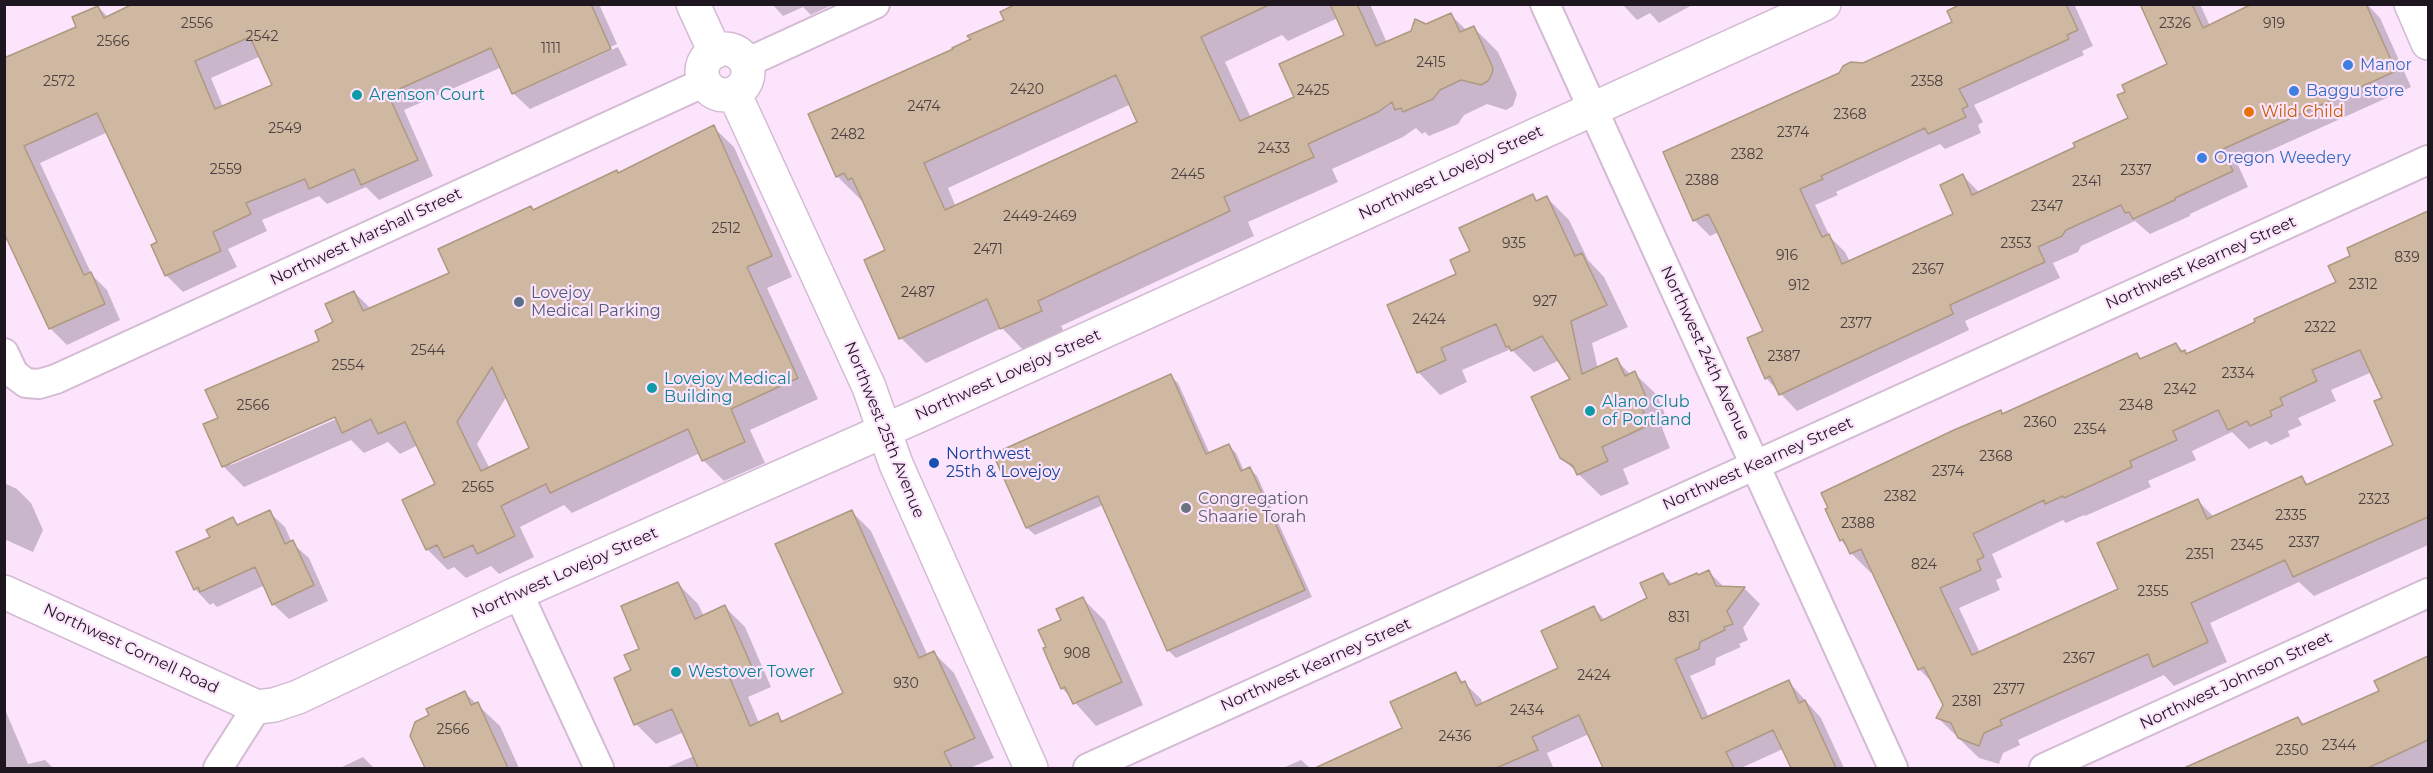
<!DOCTYPE html>
<style>
body{margin:0}
#map{position:relative;width:2433px;height:773px;overflow:hidden;background:#fce4fd;font-family:Montserrat,sans-serif}
canvas{display:block}
.frame{position:absolute;inset:0;border:6px solid #1f1720;pointer-events:none}
</style>
<div id="map">
<canvas width="2433" height="773"></canvas>
<div class="frame"></div>
</div>
<script>
const context = document.querySelector('canvas').getContext('2d');
context.lineJoin = 'round';
function fill(path, color) { context.fillStyle = color; context.fill(path, 'evenodd'); }
const shape = rows => new Path2D(rows.map(r => 'M' + r).join(''));
function stroke(path, color, width, dash) { context.strokeStyle = color; context.lineWidth = width; context.lineCap = dash ? 'butt' : 'round'; context.setLineDash(dash || []); context.stroke(path); }
function label(font, color, halo, rows, align = 'center') {
  context.font = font + ' Montserrat,sans-serif'; context.lineWidth = 4.5; context.setLineDash([]); context.textBaseline = 'middle'; context.strokeStyle = halo; context.fillStyle = color; for (const [text, x, y, turn = 0] of rows) {
    context.save(); context.translate(x, y); context.rotate((+turn || 0) * Math.PI / 180); context.textAlign = isNaN(turn) ? turn : align; if (halo) context.strokeText(text, 0, 0); context.fillText(text, 0, 0); context.restore();
  }
}
const shadow = shape([
 [440,4,599,4,617,44,518,89,518,92,618,47,627,65,530,109,513,93,502,67,404,110,433,176,379,200,366,187,327,204,319,196,262,220,267,231,228,249,237,267,183,292,166,275,159,243,108,132,40,163,92,275,107,290,120,320,67,345,50,328,4,65,78,28,98,7,108,17],
 [261,56,274,86,223,107,211,78],
 [772,4,834,4,811,15,803,7,783,16],
 [1020,4,1370,4,1387,43,1451,15,1467,31,1473,27,1498,52,1517,94,1513,106,1506,110,1487,104,1464,115,1458,124,1429,136,1425,132,1422,134,1416,128,1403,137,1332,169,1338,182,1248,222,1254,236,1061,326,1066,336,1026,353,1002,328,926,363,901,338,887,251,864,200,862,201,837,176,955,50,1006,21],
 [1338,18,1346,36,1296,98,1251,118,1225,62,1282,35,1288,41],
 [1131,104,1139,123,956,207,948,188],
 [1622,4,1694,4,1659,23,1650,13,1637,20],
 [1965,4,2074,4,2093,46,2082,51,2084,55,1974,105,1983,122,1978,125,1981,133,1945,149,1940,144,1836,192,1838,195,1815,205,1830,237,1845,252,1850,262,1955,214,1963,176,1980,193,2077,147,2130,118,2169,65,2142,4,2200,4,2210,26,2251,4,2367,4,2380,18,2411,87,2238,165,2248,187,2190,214,2190,216,2150,234,2135,221,2081,246,2078,252,2053,263,2060,278,1965,321,1969,330,1797,411,1766,378,1765,332,1719,232,1710,236,1694,220,1863,64,1954,22],
 [713,127,734,147,792,277,767,288,818,399,750,430,765,463,724,481,704,461,700,453,572,513,564,505,520,527,534,557,499,574,491,566,466,578,454,567,448,570,427,549,437,485,418,445,400,454,388,442,364,453,351,440,244,487,223,466,220,419,321,342,354,292,371,309,451,274,531,208,534,211,618,174],
 [507,396,531,449,490,469,477,444],
 [342,413,343,416,231,465,231,462],
 [1533,196,1538,202,1547,198,1569,220,1588,260,1604,277,1628,327,1592,343,1598,369,1616,360,1631,375,1634,373,1657,395,1669,424,1662,428,1670,448,1623,469,1629,484,1601,496,1562,458,1573,380,1560,360,1534,372,1511,349,1462,370,1467,382,1440,395,1418,372,1458,275,1472,252],
 [2428,212,2428,545,2314,596,2299,582,2210,623,2227,662,2174,686,2164,675,2062,720,2018,740,2020,745,2003,753,1999,764,1979,758,1938,718,1944,705,1933,683,1919,669,1873,572,1871,573,1851,553,1841,540,2000,412,2004,415,2137,355,2142,360,2176,344,2187,355,2338,282,2352,257,2349,248],
 [2372,372,2384,399,2395,446,2309,485,2302,478,2214,517,2198,501,2120,590,1980,653,1959,608,2000,590,1996,580,2002,577,1992,554,2063,520,2066,523,2084,515,2085,516,2151,487,2148,481,2196,460,2192,451,2232,432,2249,449,2266,441,2271,445,2290,436,2288,431,2302,425,2298,418,2336,401,2331,390],
 [1170,376,1178,383,1210,454,1229,446,1236,453,1244,471,1250,469,1257,476,1312,597,1176,658,1168,650,1103,505,1035,535,1027,528,994,455],
 [4,483,17,489,31,503,43,530,33,552,4,539],
 [851,511,871,531,928,656,934,653,954,673,994,758,970,768,666,768,694,756,684,732,656,744,636,724,633,671,641,650,678,584,698,604,704,616,725,607,745,627,771,687,748,697,759,723,777,715,784,722,845,694],
 [269,512,285,527,292,543,309,558,328,601,289,619,273,604,265,585,217,607,213,603,210,605,195,589,212,538,233,519,239,525],
 [1709,572,1724,587,1744,588,1760,604,1743,628,1748,640,1739,644,1741,647,1716,658,1715,665,1690,676,1709,718,1788,681,1821,718,1844,768,1792,768,1783,749,1741,768,1605,768,1589,734,1547,753,1553,767,1549,768,1319,768,1404,729,1455,674,1481,699,1483,704,1560,669,1594,608,1605,620,1649,599,1663,575,1674,585],
 [1083,599,1105,621,1143,705,1096,726,1062,688,1063,620],
 [2428,656,2428,768,2189,768,2298,718,2305,725,2381,692,2376,681],
 [465,693,500,726,519,768,426,768,412,736],
 [4,707,28,764,45,760,53,768,4,768],
 [363,757,374,768,340,768],
 [1301,760,1310,768,1283,768]
]);
const building = shape([
 [133,4,591,4,611,49,512,94,491,48,388,94,418,160,361,185,354,169,309,189,305,179,246,203,251,214,213,232,221,251,165,276,151,245,157,242,97,113,24,146,84,275,91,272,105,304,49,329,4,233,4,58,76,27,72,17,98,6,104,18,133,4],
 [250,37,272,85,215,109,195,61,250,37],
 [1016,4,1271,4,1201,37,1240,121,1294,97,1279,64,1344,35,1330,4,1357,4,1376,46,1411,31,1415,19,1426,24,1451,13,1460,32,1474,26,1493,68,1492,74,1488,81,1481,85,1461,80,1440,90,1433,99,1403,112,1401,108,1395,110,1392,102,1378,112,1308,144,1314,157,1224,197,1230,211,1038,301,1042,311,1000,329,987,299,899,339,864,260,885,250,852,178,848,180,844,173,836,177,808,114,953,49,952,48,971,39,967,36,1004,20,1000,12,1016,4],
 [1116,75,1137,122,945,210,924,163,1116,75],
 [1961,4,2066,4,2078,30,2067,35,2069,39,1959,89,1968,106,1962,109,1966,117,1928,134,1925,128,1821,176,1823,179,1800,189,1822,237,1829,234,1842,264,1953,214,1940,185,1963,174,1972,195,2075,147,2073,143,2128,118,2117,95,2125,92,2122,85,2167,64,2140,4,2192,4,2203,28,2252,4,2366,4,2396,71,2223,149,2233,171,2175,198,2175,200,2133,219,2129,212,2125,213,2121,205,2066,230,2062,236,2038,247,2045,262,1950,305,1953,314,1779,395,1770,376,1765,379,1747,338,1763,331,1715,227,1708,214,1693,221,1663,152,1839,73,1843,66,1851,62,1863,63,1952,22,1947,11,1961,4],
 [714,125,772,256,747,267,798,378,731,409,745,442,702,461,688,429,550,493,546,484,501,506,515,536,477,554,473,545,444,558,437,545,426,550,402,500,435,484,405,422,378,434,371,419,342,433,335,417,222,467,203,424,218,418,205,390,319,341,315,331,333,322,325,304,354,291,363,311,449,273,438,249,531,206,533,210,617,170,618,173,714,125],
 [492,367,529,448,481,471,457,422,492,367],
 [1533,194,1536,201,1547,196,1575,256,1582,253,1607,305,1571,321,1582,374,1617,358,1625,376,1635,371,1648,402,1641,406,1649,425,1602,447,1608,461,1577,475,1573,466,1560,458,1531,397,1570,379,1542,336,1511,351,1509,346,1506,347,1496,324,1441,348,1446,360,1417,373,1387,305,1456,274,1450,260,1470,251,1459,228,1533,194],
 [2428,211,2428,517,2293,577,2285,560,2191,603,2208,642,2153,667,2148,654,2042,701,2000,720,2002,725,1984,733,1979,746,1958,738,1951,723,1936,718,1943,705,1924,667,1918,670,1861,549,1850,554,1843,539,1840,541,1825,509,1828,508,1821,493,1954,430,2001,410,2002,414,2137,353,2140,359,2176,343,2181,352,2185,350,2186,354,2255,322,2254,319,2336,282,2328,266,2350,256,2347,248,2428,211],
 [2360,350,2382,398,2374,401,2393,445,2306,485,2302,476,2207,519,2198,499,2097,543,2118,589,1972,655,1940,588,1981,570,1977,560,1984,557,1973,534,2044,500,2045,504,2063,496,2064,498,2132,467,2130,461,2177,440,2173,431,2218,410,2228,430,2247,421,2250,426,2272,416,2270,411,2283,405,2280,398,2317,381,2312,370,2360,350],
 [1171,374,1206,454,1229,444,1241,471,1250,467,1305,590,1167,651,1098,496,1026,528,993,454,1171,374],
 [270,510,285,544,293,540,314,585,272,605,255,567,200,592,198,587,194,590,176,552,210,537,206,530,233,517,237,525,270,510],
 [852,510,919,658,934,651,975,738,944,752,952,768,698,768,672,709,634,725,614,678,631,670,624,655,639,649,621,606,678,582,695,619,725,605,752,667,729,676,750,726,778,713,781,722,843,693,775,544,852,510],
 [1709,570,1716,586,1745,587,1727,611,1733,624,1724,627,1725,630,1700,642,1699,649,1675,659,1702,719,1789,680,1799,703,1805,700,1836,768,1791,768,1773,730,1726,752,1734,768,1603,768,1579,715,1532,737,1538,750,1496,768,1315,768,1402,728,1390,702,1456,672,1461,683,1465,681,1476,706,1558,668,1541,631,1594,606,1601,621,1647,598,1640,583,1663,573,1669,585,1697,573,1698,575,1709,570],
 [1083,597,1122,682,1073,704,1065,687,1061,689,1048,660,1043,648,1046,647,1038,630,1061,620,1056,609,1083,597],
 [2428,656,2428,740,2368,768,2184,768,2298,717,2302,725,2379,691,2374,681,2428,656],
 [465,691,471,705,478,702,508,768,425,768,410,736,415,722,429,715,426,709,465,691]
]);
const minor = shape([
 [1545,4,1893,768],
 [746,63,875,4],
 [4,353,14,374,26,383,39,384,56,379,705,82],
 [518,593,599,768],
 [218,768,257,707],
 [1088,768,2428,160],
 [2044,768,2428,593]
]);
const tertiary = shape([
 [693,4,715,52],
 '702 72a23 23 0 1 1 46 0a23 23 0 1 1-46 0Z',
 [734,93,869,387,896,464,1031,768]
]);
const secondary = shape([
 [2411,4,2428,43],
 [4,592,257,707,274,705,298,697,518,593,920,415,1824,4]
]);
const markers = [
 [2348,65,6,"#3f7fe0"],
 [2294,91,6,"#3f7fe0"],
 [357,95,6,"#0f9aa8"],
 [2249,112,6,"#e8710a"],
 [2202,158,6,"#3f7fe0"],
 [519,302,6,"#5c6f8a"],
 [652,388,6,"#0f9aa8"],
 [1590,411,6,"#0f9aa8"],
 [934,463,6,"#1a4fb4"],
 [1186,508,6,"#6b7280"],
 [676,672,6,"#0f9aa8"]
];
const numberNames = [
 ["2556",197,24],
 ["2326",2175,24],
 ["919",2274,24],
 ["2542",262,37],
 ["2566",113,42],
 ["1111",551,49],
 ["2415",1431,63],
 ["2572",59,82],
 ["2358",1927,82],
 ["2420",1027,90],
 ["2425",1313,91],
 ["2474",924,107],
 ["2368",1850,115],
 ["2549",285,129],
 ["2374",1793,133],
 ["2482",848,135],
 ["2433",1274,149],
 ["2382",1747,155],
 ["2559",226,170],
 ["2337",2136,171],
 ["2445",1188,175],
 ["2388",1702,181],
 ["2341",2087,182],
 ["2347",2047,207],
 ["2449-2469",1040,217],
 ["2512",726,229],
 ["935",1514,244],
 ["2353",2016,244],
 ["2471",988,250],
 ["916",1787,256],
 ["839",2407,258],
 ["2367",1928,270],
 ["2312",2363,285],
 ["912",1799,286],
 ["2487",918,293],
 ["927",1545,302],
 ["2424",1429,320],
 ["2377",1856,324],
 ["2322",2320,328],
 ["2544",428,351],
 ["2387",1784,357],
 ["2554",348,366],
 ["2334",2238,374],
 ["2342",2180,390],
 ["2566",253,406],
 ["2348",2136,406],
 ["2360",2040,423],
 ["2354",2090,430],
 ["2368",1996,457],
 ["2374",1948,472],
 ["2565",478,488],
 ["2382",1900,497],
 ["2323",2374,500],
 ["2335",2291,516],
 ["2388",1858,524],
 ["2337",2304,543],
 ["2345",2247,546],
 ["2351",2200,555],
 ["824",1924,565],
 ["2355",2153,592],
 ["831",1679,618],
 ["908",1077,654],
 ["2367",2079,659],
 ["2424",1594,676],
 ["930",906,684],
 ["2377",2009,690],
 ["2381",1967,702],
 ["2434",1527,711],
 ["2566",453,730],
 ["2436",1455,737],
 ["2344",2339,746],
 ["2350",2292,751]
];
const shopNames = [
 ["Manor",2360,65],
 ["Baggu store",2306,91],
 ["Oregon Weedery",2214,158]
];
const cultureNames = [
 ["Arenson Court",369,95],
 ["Lovejoy Medical",664,379],
 ["Building",664,397],
 ["Alano Club",1602,402],
 ["of Portland",1602,420],
 ["Westover Tower",688,672]
];
const foodNames = [
 ["Wild Child",2261,112]
];
const streetNames = [
 ["Northwest Lovejoy Street",1451,173,-25],
 ["Northwest Marshall Street",366,237,-25],
 ["Northwest Kearney Street",2201,263,-24],
 ["Northwest 24th Avenue",1705,353,65],
 ["Northwest Lovejoy Street",1008,375,-24],
 ["Northwest 25th Avenue",884,430,68],
 ["Northwest Kearney Street",1758,464,-24],
 ["Northwest Lovejoy Street",565,573,-24],
 ["Northwest Cornell Road",131,649,25],
 ["Northwest Kearney Street",1316,665,-24],
 ["Northwest Johnson Street",2236,681,-25]
];
const serviceNames = [
 ["Lovejoy",531,293],
 ["Medical Parking",531,311]
];
const transitNames = [
 ["Northwest",946,454],
 ["25th & Lovejoy",946,472]
];
const worshipNames = [
 ["Congregation",1198,499],
 ["Shaarie Torah",1198,517]
];
fill(shadow, '#0003');
fill(building, '#cfb8a1');
stroke(building, '#af9881', 1.5);
stroke(minor, '#d3bbd3', 32);
stroke(tertiary, '#d3bbd3', 36);
stroke(secondary, '#d3bbd3', 36);
stroke(minor, '#fff', 28);
stroke(tertiary, '#fff', 33);
stroke(secondary, '#fff', 33);
for (const [x, y, r, color] of markers) { const dot = new Path2D(); dot.arc(x, y, r, 0, 2 * Math.PI); context.fillStyle = color; context.fill(dot); stroke(dot, '#fce4fd', 2); }
label('14px', '#4b3f40', null, numberNames);
label('16px', '#366cbe', '#fce4fd', shopNames, 'left');
label('16px', '#0d838f', '#fce4fd', cultureNames, 'left');
label('16px', '#c56008', '#fce4fd', foodNames, 'left');
label('16px', '#1f1720', '#fce4fd', streetNames);
label('16px', '#4e5e75', '#fce4fd', serviceNames, 'left');
label('16px', '#164399', '#fce4fd', transitNames, 'left');
label('16px', '#5b616d', '#fce4fd', worshipNames, 'left');
</script>
